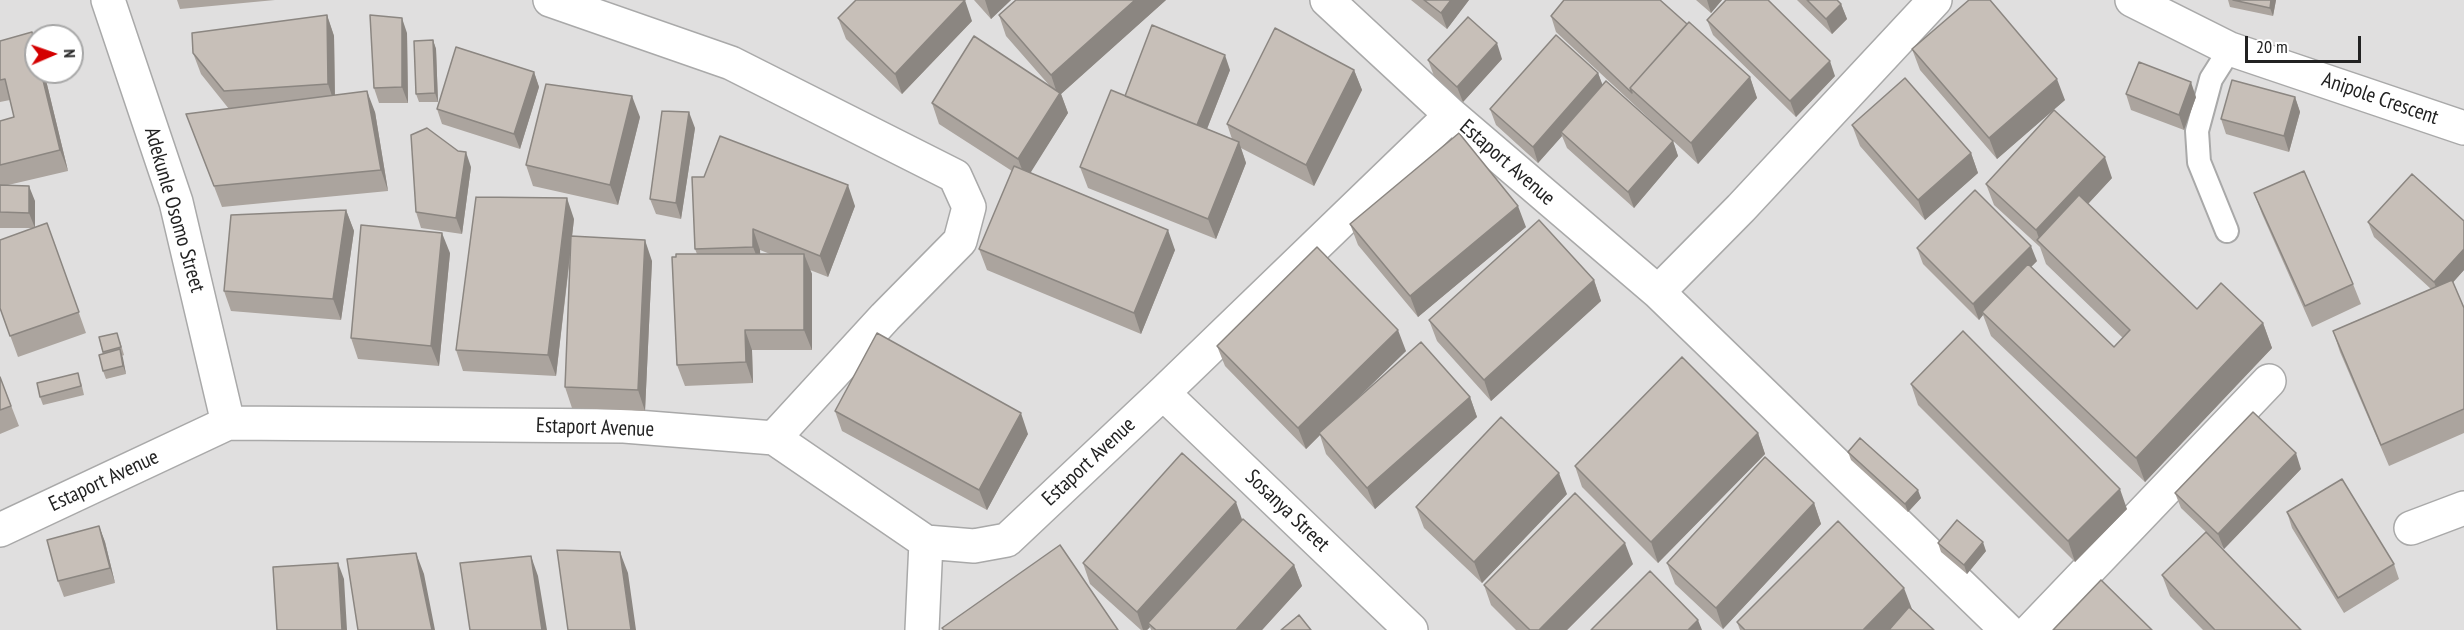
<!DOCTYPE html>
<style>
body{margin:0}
#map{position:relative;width:2464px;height:630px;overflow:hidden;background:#f2efe9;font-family:"PT Sans Narrow",sans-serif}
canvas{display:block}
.north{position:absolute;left:24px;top:24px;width:60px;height:60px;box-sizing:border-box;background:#fff;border:2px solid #a7a7a7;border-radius:50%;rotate:88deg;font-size:16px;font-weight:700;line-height:24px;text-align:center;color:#222}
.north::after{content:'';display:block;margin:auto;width:21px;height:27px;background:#d40000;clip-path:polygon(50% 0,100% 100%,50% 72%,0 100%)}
.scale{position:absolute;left:2245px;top:36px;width:116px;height:27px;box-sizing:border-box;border:3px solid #222;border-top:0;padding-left:8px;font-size:18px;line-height:21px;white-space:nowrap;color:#222;-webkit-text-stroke:4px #fff;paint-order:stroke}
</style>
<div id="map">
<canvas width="2464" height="630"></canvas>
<div class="north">N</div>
<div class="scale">20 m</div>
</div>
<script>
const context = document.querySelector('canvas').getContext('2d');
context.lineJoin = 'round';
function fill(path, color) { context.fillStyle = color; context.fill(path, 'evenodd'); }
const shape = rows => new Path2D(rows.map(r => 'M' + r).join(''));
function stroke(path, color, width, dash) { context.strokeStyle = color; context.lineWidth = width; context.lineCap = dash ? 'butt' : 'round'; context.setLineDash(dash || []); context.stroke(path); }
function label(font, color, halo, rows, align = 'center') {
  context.font = font + ' "PT Sans Narrow",sans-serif'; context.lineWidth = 5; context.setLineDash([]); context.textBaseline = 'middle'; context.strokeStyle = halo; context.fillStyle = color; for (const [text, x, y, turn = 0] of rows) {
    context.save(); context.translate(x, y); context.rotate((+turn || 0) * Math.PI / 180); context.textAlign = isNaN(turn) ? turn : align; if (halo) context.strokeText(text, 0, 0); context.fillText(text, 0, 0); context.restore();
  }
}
const residential = shape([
 [0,0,2464,0,2464,630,0,630],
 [36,36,72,36,72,72,36,72]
]);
const lane = shape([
 [2227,231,2199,162,2197,131,2211,79,2230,49]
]);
const street = shape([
 [108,0,176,202,228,423],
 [550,0,731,63,955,176,969,207,960,241,885,317,774,438],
 [1327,0,1451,115],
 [2132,0,2230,49,2464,128],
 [1658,292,2007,630],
 [1163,393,1411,630],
 [2411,528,2464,508],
 [0,530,228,423,624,426,774,438,926,542,974,546,1007,540,1163,393,1451,115,1658,292,1741,208,1935,0],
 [922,630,926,542],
 [2031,630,2269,381]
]);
const wall = shape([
 [177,0,275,0,180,9],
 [974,0,1011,0,991,19],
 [1016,0,1166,0,1061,94,1068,113,1030,172,1175,250,1141,334,987,270,979,249,1012,171,939,124,932,103,1049,85,1006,36,999,15],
 [1411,0,1469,0,1447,29],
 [1696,0,1722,0,1711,13],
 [1797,0,1837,0,1841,4,1847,19,1832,34],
 [2228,0,2276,0,2273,16,2230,7],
 [327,15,334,36,335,95,375,112,388,191,222,207,186,114,229,109,201,74,193,53],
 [1551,16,1687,24,1750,77,1757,98,1698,164,1556,32],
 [838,18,972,21,902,94,846,39],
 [1707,20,1835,76,1796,117,1713,35],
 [32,32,36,44,36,72,44,72,68,171,8,185,35,201,35,227,47,223,86,333,18,357,0,308,32,228,0,228,0,121,14,117,10,100,0,102,0,41],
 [407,33,408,103,379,103,374,88],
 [433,40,436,49,438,102,419,102,416,94],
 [1912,49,2065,100,1997,159,1920,70],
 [1502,59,1463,102,1434,76,1428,60],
 [1230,70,1207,129,1232,139,1227,124,1354,70,1362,90,1314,186,1241,148,1246,163,1216,239,1088,188,1080,167,1125,96],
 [534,72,539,87,520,149,442,124,437,109],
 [1598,73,1602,84,1673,141,1678,156,1634,208,1567,148,1562,136,1538,163,1496,125,1490,109],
 [2126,94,2196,97,2184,130,2131,110],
 [2295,97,2300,112,2289,152,2226,134,2221,119],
 [640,117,618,205,533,186,526,165],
 [1852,125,1971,153,1978,173,1925,220,1860,146],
 [695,128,681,219,656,214,650,199],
 [471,167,462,234,421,228,416,212],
 [692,177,855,206,828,277,810,270,812,274,812,350,752,350,753,383,685,386,677,365,697,254,695,249],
 [760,250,770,254,760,254],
 [2112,178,2088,204,2197,309,2263,323,2272,348,2145,482,1991,336,1983,315,1979,320,1923,264,1917,248,2037,261,2031,267,2114,347,2123,338,2046,264,2040,247,1994,205,1986,184],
 [2254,193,2353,284,2361,304,2312,327,2262,214],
 [346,210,354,231,341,320,231,311,224,291],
 [574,219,572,236,652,261,645,411,572,408,565,387,571,249,556,376,463,371,456,350],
 [2464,221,2464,270,2453,282,2464,308,2464,433,2389,466,2340,352,2333,331,2431,289,2374,237,2368,222],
 [1350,224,1526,227,1418,317,1358,245],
 [450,253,439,366,358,359,351,338],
 [1594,280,1601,301,1491,401,1437,341,1429,320],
 [99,337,120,341,124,355,122,356,126,374,106,379,103,371,103,354],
 [1217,346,1406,351,1349,406,1470,397,1477,417,1375,509,1326,454,1320,435,1306,449,1225,366],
 [0,377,19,426,0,434],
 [81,382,84,395,43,405,40,397],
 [1911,384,2127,509,2075,562,1918,405],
 [835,411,1028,434,987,510,842,431],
 [1758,433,1765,454,1658,563,1582,487,1575,466],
 [1848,452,1921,498,1908,512,1851,460],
 [2301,469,2224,549,2210,536,2301,630,2203,630,2170,596,2162,575,2206,532,2181,508,2175,493],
 [1567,494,1482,583,1424,528,1416,507],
 [1814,503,1821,524,1723,629,1675,584,1667,563],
 [2287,512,2394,564,2399,579,2344,613,2292,528],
 [1242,519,1294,565,1302,586,1262,630,1151,630,1150,627,1147,630,1141,630,1090,584,1083,563],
 [99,526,105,542,115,583,64,597,58,581],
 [1938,543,1986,551,1967,574,1941,552],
 [1633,564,1567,630,1516,630,1491,605,1484,585],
 [1912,609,1934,630,1740,630,1737,622]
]);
const shadedWall = shape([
 [965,0,972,21,902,94,895,74],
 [985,0,1011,0,991,19],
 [1135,0,1166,0,1061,94,1068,113,1026,180,1018,159,1058,96,1051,75],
 [1451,0,1469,0,1447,29,1441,13],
 [1707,0,1722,0,1711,13],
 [2271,0,2276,0,2273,16,2270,8],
 [1841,4,1847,19,1832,34,1826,19],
 [327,15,334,36,335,105,328,84],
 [402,18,407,33,408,103,402,87],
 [433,40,436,49,438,102,435,93],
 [1497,43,1502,59,1463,102,1457,87],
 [1225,55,1230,70,1201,144,1195,129],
 [1830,61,1835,76,1796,117,1790,101],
 [1354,70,1362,90,1314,186,1306,165],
 [41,72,44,72,68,171,60,150],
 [534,72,539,87,520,149,514,134],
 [1598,73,1604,89,1561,132,1562,136,1538,163,1533,147],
 [1750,77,1757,98,1698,164,1691,143],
 [2057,79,2065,100,1997,159,1989,138],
 [2191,82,2196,97,2184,130,2179,115],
 [367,91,375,112,388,191,381,170],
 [632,96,640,117,618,205,610,185],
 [2295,97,2300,112,2289,152,2284,136],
 [689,112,695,128,681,219,676,203],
 [1673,141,1678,156,1634,208,1628,192],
 [1239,142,1246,163,1216,239,1208,219],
 [466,152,471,167,462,234,456,218],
 [1971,153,1978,173,1925,220,1918,200],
 [2105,157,2112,178,2046,249,2041,244,2036,230],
 [848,185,855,206,828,277,820,256],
 [29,186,35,201,35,228,29,213],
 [567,198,574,219,556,376,548,355],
 [1518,206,1526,227,1418,317,1410,296],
 [346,210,354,231,341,320,333,299],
 [753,229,760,250,761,267,753,247],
 [1168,230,1175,250,1141,334,1134,313],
 [442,233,450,253,439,366,431,346],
 [645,240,652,261,645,411,638,390],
 [2031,246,2037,261,1984,314,1982,312,1983,315,1979,320,1973,304],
 [2464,249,2464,270,2440,297,2434,282],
 [804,254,812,274,812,350,804,330],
 [1594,280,1601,301,1491,401,1484,380],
 [2263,323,2272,348,2145,482,2136,458],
 [745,330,752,350,753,383,746,362],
 [1398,330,1406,351,1320,435,1319,433,1320,435,1306,449,1298,428],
 [120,349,123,358,126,374,123,366],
 [1470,397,1477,417,1375,509,1367,488],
 [1021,413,1028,434,987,510,979,490],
 [1758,433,1765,454,1658,563,1651,542],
 [2296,453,2301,469,2224,549,2218,534],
 [1559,473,1567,494,1482,583,1474,562],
 [2120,489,2127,509,2075,562,2068,541],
 [1918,490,1921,498,1908,512,1905,504],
 [1236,502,1243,522,1148,623,1150,627,1147,630,1143,630,1137,612],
 [1814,503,1821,524,1723,629,1716,608],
 [99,526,105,542,115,583,110,568],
 [1983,542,1986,551,1967,574,1964,565],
 [1625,543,1633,564,1567,630,1539,630],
 [620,552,628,573,636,630,631,630],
 [416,553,424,574,435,630,432,630],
 [531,556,538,576,547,630,542,630],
 [338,563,344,579,347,630,342,630],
 [1294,565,1302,586,1262,630,1236,630],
 [1904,588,1912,609,1891,630,1863,630],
 [1698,620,1702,630,1688,630]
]);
const building = shape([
 [856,0,965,0,895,74,838,18,856,0],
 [1016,0,1135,0,1051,75,999,15,1016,0],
 [1424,0,1451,0,1441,13,1424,0],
 [1564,0,1660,0,1687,24,1630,88,1632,93,1551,16,1564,0],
 [1726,0,1768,0,1830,61,1790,101,1707,20,1726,0],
 [1807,0,1837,0,1841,4,1826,19,1807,0],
 [1969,0,1990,0,2057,79,1989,138,1912,49,1969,0],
 [2233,0,2271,0,2270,8,2233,0],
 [327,15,328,84,224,91,193,53,192,33,327,15],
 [370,15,402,18,402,87,374,88,370,15],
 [1468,17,1497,43,1457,87,1428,60,1468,17],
 [1689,22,1750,77,1691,143,1630,88,1689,22],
 [1152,25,1225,55,1197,125,1125,96,1152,25],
 [1275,28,1354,70,1306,165,1227,124,1275,28],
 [32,32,36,49,36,72,41,72,60,150,0,165,0,121,14,117,5,79,0,80,0,41,32,32],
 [1556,35,1598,73,1533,147,1490,109,1556,35],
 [974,36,1060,93,1018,159,932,103,974,36],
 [433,40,435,93,416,94,414,41,433,40],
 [456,47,534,72,514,134,437,109,456,47],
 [2139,62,2191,82,2179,115,2126,94,2139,62],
 [1905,78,1971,153,1918,200,1852,125,1905,78],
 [2232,80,2295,97,2284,136,2221,119,2232,80],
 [1606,81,1673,141,1628,192,1561,132,1606,81],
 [546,84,632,96,610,185,526,165,546,84],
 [1111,90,1239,142,1208,219,1080,167,1111,90],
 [367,91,381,170,214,186,186,114,367,91],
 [2054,110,2105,157,2036,230,1986,184,2054,110],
 [662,111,689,112,676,203,650,199,662,111],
 [427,128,458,151,466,152,456,218,416,212,411,135,427,128],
 [1459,133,1518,206,1410,296,1350,224,1459,133],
 [720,136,848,185,820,256,753,229,753,247,695,249,692,177,704,177,720,136],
 [1014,166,1168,230,1134,313,979,249,1014,166],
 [2304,171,2353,284,2305,306,2254,193,2304,171],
 [2412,174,2464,221,2464,249,2434,282,2368,222,2412,174],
 [0,185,29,186,29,213,0,212,0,185],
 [1975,190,2031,246,1973,304,1917,248,1975,190],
 [2079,195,2197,309,2221,283,2263,323,2136,458,1982,312,2028,264,2114,347,2130,330,2037,240,2079,195],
 [476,197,567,198,548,355,456,350,476,197],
 [346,210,333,299,224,291,231,215,346,210],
 [1539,220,1594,280,1484,380,1429,320,1539,220],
 [47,223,79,312,10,336,0,308,0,240,47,223],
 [361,225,442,233,431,346,351,338,361,225],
 [571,236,645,240,638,390,565,387,571,236],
 [1317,247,1398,330,1298,428,1217,346,1317,247],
 [676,254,804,254,804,330,745,330,746,362,677,365,672,257,676,257,676,254],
 [2452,280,2464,308,2464,409,2381,445,2333,331,2452,280],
 [1963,331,2120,489,2068,541,1911,384,1963,331],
 [117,333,121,347,103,352,99,337,117,333],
 [877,333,1021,413,979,490,835,411,877,333],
 [1421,342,1470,397,1367,488,1319,433,1421,342],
 [120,349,123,366,103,371,99,355,120,349],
 [1682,357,1758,433,1651,542,1575,466,1682,357],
 [78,373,81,386,40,397,37,383,78,373],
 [0,377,11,406,0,410,0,377],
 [2253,412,2296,453,2218,534,2175,493,2253,412],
 [1501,417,1559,473,1474,562,1416,507,1501,417],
 [1860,438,1918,490,1905,504,1848,452,1860,438],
 [1182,453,1236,502,1137,612,1083,563,1182,453],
 [1765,457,1814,503,1716,608,1667,563,1765,457],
 [2342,479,2394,564,2338,598,2287,512,2342,479],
 [1575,493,1625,543,1539,630,1530,630,1484,585,1575,493],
 [1243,519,1294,565,1236,630,1156,630,1148,623,1243,519],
 [1957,520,1983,542,1964,565,1938,543,1957,520],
 [1838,521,1904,588,1863,630,1745,630,1737,622,1838,521],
 [99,526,110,568,58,581,47,540,99,526],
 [2206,532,2301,630,2215,630,2162,575,2206,532],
 [1060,545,1118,630,944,630,942,628,1060,545],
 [557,550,620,552,631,630,568,630,557,550],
 [416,553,432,630,358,630,347,559,416,553],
 [531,556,542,630,470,630,460,563,531,556],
 [338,563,342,630,277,630,273,567,338,563],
 [1650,571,1698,620,1688,630,1591,630,1650,571],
 [2101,580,2152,630,2053,630,2101,580],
 [1909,607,1934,630,1889,630,1909,607],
 [1299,615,1311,630,1281,630,1299,615]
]);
const streetNames = [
 ["Anipole Crescent",2380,99,19],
 ["Estaport Avenue",1507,163,41],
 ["Adekunle Osomo Street",174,210,74],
 ["Estaport Avenue",595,428,2],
 ["Estaport Avenue",1089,462,-43],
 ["Estaport Avenue",104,481,-25],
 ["Sosanya Street",1287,511,44]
];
fill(residential, '#e0dfdf');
stroke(lane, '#a9a9a9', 26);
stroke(street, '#a9a9a9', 36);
stroke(lane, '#fff', 22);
stroke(street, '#fff', 33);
fill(wall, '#aba49e');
fill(shadedWall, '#8b8681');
fill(building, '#c7bfb8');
stroke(building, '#8b8681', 1.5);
label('21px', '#222', '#fff', streetNames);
</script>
